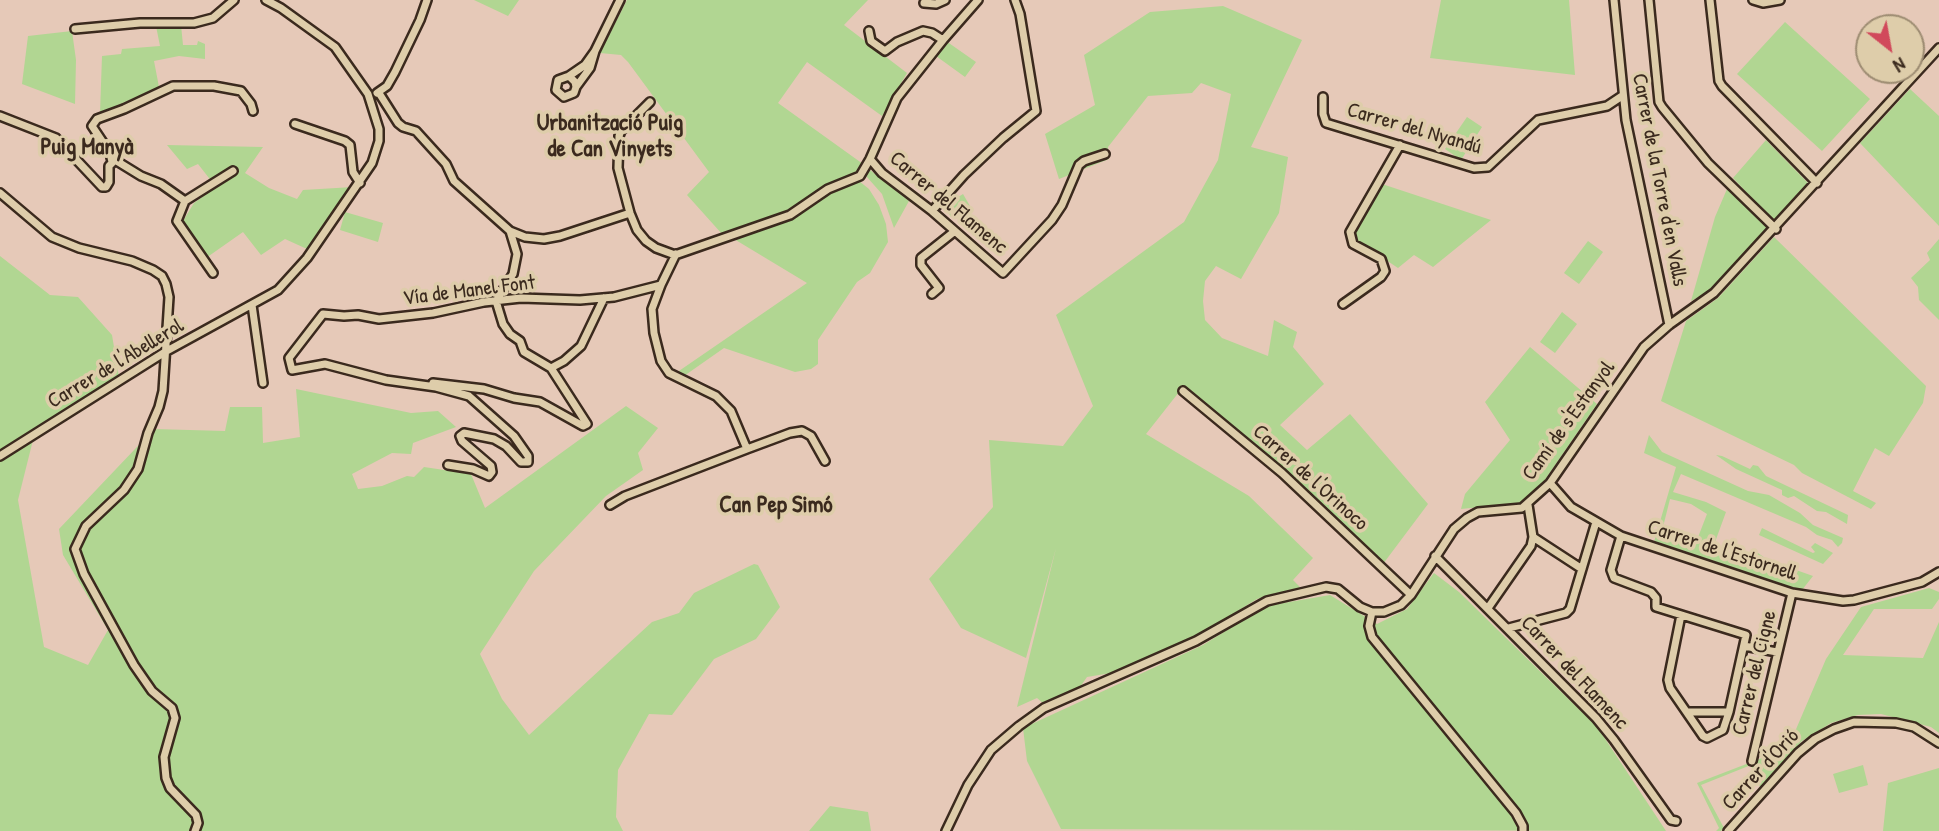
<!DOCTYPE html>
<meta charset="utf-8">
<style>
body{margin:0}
#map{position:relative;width:1939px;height:831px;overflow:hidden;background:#e6c9b8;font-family:"Patrick Hand",sans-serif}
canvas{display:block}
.north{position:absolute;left:1855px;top:14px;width:70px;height:70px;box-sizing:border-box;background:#decdaa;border:2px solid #9d8c72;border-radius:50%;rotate:149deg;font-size:19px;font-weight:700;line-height:28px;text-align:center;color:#3b2a1e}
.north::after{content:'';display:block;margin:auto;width:24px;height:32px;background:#d1495b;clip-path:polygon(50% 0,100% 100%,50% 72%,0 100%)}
</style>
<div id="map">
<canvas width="1939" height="831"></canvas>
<div class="north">N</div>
</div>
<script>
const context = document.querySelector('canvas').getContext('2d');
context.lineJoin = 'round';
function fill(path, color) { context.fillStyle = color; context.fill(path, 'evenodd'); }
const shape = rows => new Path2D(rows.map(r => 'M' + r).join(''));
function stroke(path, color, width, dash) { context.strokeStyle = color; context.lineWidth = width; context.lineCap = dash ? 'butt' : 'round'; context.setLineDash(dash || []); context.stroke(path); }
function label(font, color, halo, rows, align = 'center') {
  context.font = font + ' "Patrick Hand",sans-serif'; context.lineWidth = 7; context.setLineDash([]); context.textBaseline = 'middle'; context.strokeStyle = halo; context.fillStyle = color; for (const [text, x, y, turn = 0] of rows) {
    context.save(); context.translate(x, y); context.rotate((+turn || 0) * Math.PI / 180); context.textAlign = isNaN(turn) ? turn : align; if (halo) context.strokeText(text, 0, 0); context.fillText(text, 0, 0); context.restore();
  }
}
const green = shape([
 [474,0,519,0,508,16],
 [627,0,868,0,844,25,907,73,882,116,807,62,778,103,863,164,855,174,830,184,779,216,722,234,687,195,709,172,628,62,621,55,600,53],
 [1441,0,1569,0,1575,75,1430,58],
 [1223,6,1302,40,1251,147,1288,157,1279,213,1241,279,1216,266,1205,281,1203,301,1205,320,1222,338,1268,356,1274,320,1297,332,1293,347,1324,384,1280,425,1307,450,1350,414,1428,504,1383,564,1282,467,1183,387,1146,434,1249,496,1313,558,1293,580,1302,589,1257,599,1199,635,1111,673,1087,677,1080,687,1044,704,1037,698,1017,707,1056,548,1026,658,961,628,929,579,993,507,989,440,1063,446,1093,406,1056,315,1184,222,1218,160,1231,94,1201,83,1192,93,1148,96,1108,147,1109,159,1059,179,1045,134,1095,105,1084,55,1150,12],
 [1785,22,1870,99,1822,151,1737,74],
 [181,25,183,45,197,45,198,41,205,44,205,59,179,56,154,61,159,87,100,113,102,56,121,54,122,49,160,46,156,26],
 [72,31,76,60,75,104,22,84,28,36],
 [946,41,976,62,965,77,936,56],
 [1910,89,1939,116,1939,226,1860,143],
 [1467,117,1482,127,1461,160,1445,149],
 [1766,140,1809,184,1779,220,1772,220,1733,178],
 [167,145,263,147,245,173,269,188,297,199,303,190,353,187,307,249,285,239,261,255,243,232,206,258,183,221,194,203,216,187,198,164,187,169],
 [870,170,909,201,894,228,882,194,866,176],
 [859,181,869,189,879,205,886,224,888,242,870,273,857,282,818,340,818,364,811,369,795,372,724,348,684,376,676,373,807,283,734,239,794,218,826,195],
 [1382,184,1491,220,1433,267,1414,255,1398,268,1353,238,1353,232],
 [1727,189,1769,229,1714,289,1691,301,1715,217],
 [963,194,970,206,951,217,944,206],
 [345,212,383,223,378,242,340,230],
 [1774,237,1926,386,1923,403,1889,456,1875,448,1853,491,1876,503,1871,509,1802,473,1794,465,1661,401,1686,321,1718,298],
 [1939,239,1939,320,1919,300,1918,287,1911,278,1930,260,1927,253],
 [1588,241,1603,252,1579,284,1564,273],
 [0,256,50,295,78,297,112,335,119,377,36,428,18,500,44,647,88,665,108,630,63,555,59,529,154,429,225,431,230,407,262,407,263,443,300,437,296,389,411,413,438,411,456,427,413,443,411,454,392,453,352,474,358,489,382,486,407,476,414,477,424,467,471,474,485,508,626,406,658,428,638,453,643,470,606,496,534,571,480,654,502,699,529,735,652,622,679,613,694,593,754,564,758,565,780,607,756,639,714,659,672,715,649,714,618,770,616,817,623,831,0,831],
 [1562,312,1577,324,1555,353,1540,342],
 [1530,347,1597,404,1542,484,1521,503,1461,509,1465,494,1510,440,1485,402],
 [1649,435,1662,452,1748,491,1769,495,1800,513,1813,525,1843,538,1842,543,1838,547,1832,540,1817,535,1806,527,1681,474,1673,492,1706,502,1726,512,1711,553,1727,556,1742,552,1758,553,1768,560,1813,576,1802,590,1723,568,1654,542,1676,467,1644,453],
 [1670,499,1691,504,1707,514,1695,545,1667,541,1663,527],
 [1716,455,1722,456,1750,469,1753,465,1758,466,1766,476,1848,515,1847,524,1826,512,1817,511,1794,496,1788,498,1782,495,1782,490,1736,469],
 [1762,528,1813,553,1815,552,1811,547,1815,543,1833,553,1823,564,1759,535],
 [1434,573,1459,592,1598,728,1666,831,1061,829,1027,761,1023,728,1203,645,1266,606,1330,595,1377,624,1407,609],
 [1929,588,1939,592,1939,599,1932,609,1874,609,1843,655,1923,658,1939,622,1939,733,1931,727,1881,714,1858,715,1831,723,1802,741,1760,787,1751,765,1701,785,1724,828,1721,831,1716,831,1719,828,1697,783,1788,748,1826,659,1861,607],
 [1863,765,1868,785,1839,793,1833,774],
 [1939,768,1939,831,1883,831,1888,783],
 [830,806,868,812,871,831,809,831]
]);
const minor = shape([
 [1614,0,1626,120,1669,325],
 [1649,0,1659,102,1662,107,1708,163,1776,229],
 [1710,0,1719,81,1722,86,1817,183],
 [1753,0,1763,3,1780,0],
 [924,3,936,4,945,0],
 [75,29,140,23,194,23,213,18,234,0],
 [869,31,871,41,885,51,897,42,923,31,932,33,943,40],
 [569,76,575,82,576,87,574,93,564,97,556,90,558,80,569,76,585,65,595,51],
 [576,87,590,68,595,51,620,0],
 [377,93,387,86,395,72,420,20,427,0],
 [379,93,398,123,403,127,416,131,446,164,454,181,510,231,517,254,513,274,496,301,503,324,510,334,520,341,524,352,551,368,587,424,583,426,540,402,514,398,484,389,433,383],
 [1323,97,1323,114,1326,123,1474,168,1488,167,1538,120,1607,106,1622,96],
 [650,102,621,131,619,136,618,168,630,213,637,230,646,241,656,248,675,255,790,215,828,189,860,176,870,159,897,98,943,40,978,0],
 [0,116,56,138,102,187,106,187,109,182,109,166,115,160,141,176,161,184,185,201,177,221,213,273],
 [295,124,345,141,350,145,353,172,360,183],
 [870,159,882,173,932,211,1003,273,1052,220,1062,205,1079,165,1084,161,1105,154],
 [112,162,110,153,92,126,97,119,124,109,173,86,214,86,241,91,251,104,253,111],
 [0,193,52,237,79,248,132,261,153,270,162,276,166,284,169,297,163,391,159,407,148,433,138,469,124,490,86,526,75,549,84,574,134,665,152,691,172,708,175,718,164,757,166,778,170,788,196,815,198,823,195,831],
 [185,201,233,171],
 [932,211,964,175,1003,138,1036,111,1020,14,1015,0],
 [510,231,525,237,544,239,560,236,630,213],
 [932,294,939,288,921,265,921,258,955,231],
 [1343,304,1381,277,1385,271,1381,259,1353,244,1350,232,1400,145],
 [252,305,263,383],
 [551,368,564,361,581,346,604,298],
 [1183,391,1282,473,1411,595],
 [747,449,790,433,802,431,811,436,825,461],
 [0,456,165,352,278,290,307,258,372,163,379,141,379,129,368,94,335,47,281,8,266,0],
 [448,465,473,469,489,476,492,472,491,466,462,441,460,436,464,433,494,439,506,446,521,462,528,462,528,456,514,436,469,396,436,387,386,380,325,364,292,370,289,358,323,314,344,316,358,315,379,319,433,313,484,302,521,298,580,300,614,297,661,285],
 [1550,483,1571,507,1621,536,1792,593,1843,601,1854,600,1922,582,1939,572],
 [610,505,625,496,747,449,731,411,716,396,669,373,661,361,654,333,652,309,661,285,676,254],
 [1621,536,1611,570,1614,578,1651,592,1656,598,1656,607,1746,635,1729,712,1687,712],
 [1533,537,1582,569],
 [1435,556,1596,718,1614,740,1671,820,1676,821],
 [1488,608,1531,546,1533,537,1528,505],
 [1372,612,1369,626,1372,637,1516,813,1523,826,1523,831],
 [1681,615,1668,680,1670,688,1703,736,1707,738,1723,730,1729,712],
 [1509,628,1566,613,1570,609,1596,522],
 [1744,646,1777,652],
 [1752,761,1792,593],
 [946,831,968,785,991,750,1019,726,1044,708,1196,641,1267,601,1326,587,1338,589,1360,607,1372,612,1384,612,1401,605,1411,595,1454,529,1467,518,1478,512,1522,508,1550,483,1644,347,1669,325,1714,293,1939,48],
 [1728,831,1798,753,1815,739,1834,729,1854,722,1896,723,1914,727,1939,743]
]);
const streetNames = [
 ["Carrer del Nyandú",1414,129,16],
 ["Carrer de la Torre d'en Valls",1659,180,79],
 ["Carrer del Flamenc",948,203,40],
 ["Vía de Manel Font",469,291,-7],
 ["Carrer de l'Abellerol",116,364,-31],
 ["Camí de s'Estanyol",1569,421,-54],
 ["Carrer de l'Orinoco",1310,478,42],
 ["Carrer de l'Estornell",1722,551,18],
 ["Carrer del Flamenc",1574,673,47],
 ["Carrer del Cigne",1755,673,-76],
 ["Carrer d'Orió",1761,770,-47]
];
const neighbourhoodNames = [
 ["Urbanització Puig",610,124],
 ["de Can Vinyets",610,150],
 ["Puig Manyà",87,148],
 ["Can Pep Simó",776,506]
];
fill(green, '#b1d692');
stroke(minor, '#3b2a1e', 12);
stroke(minor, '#decdaa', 7);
label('21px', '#3b2a1e', '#decdaa', streetNames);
label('bold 23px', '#3b2a1e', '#decdaa', neighbourhoodNames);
</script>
